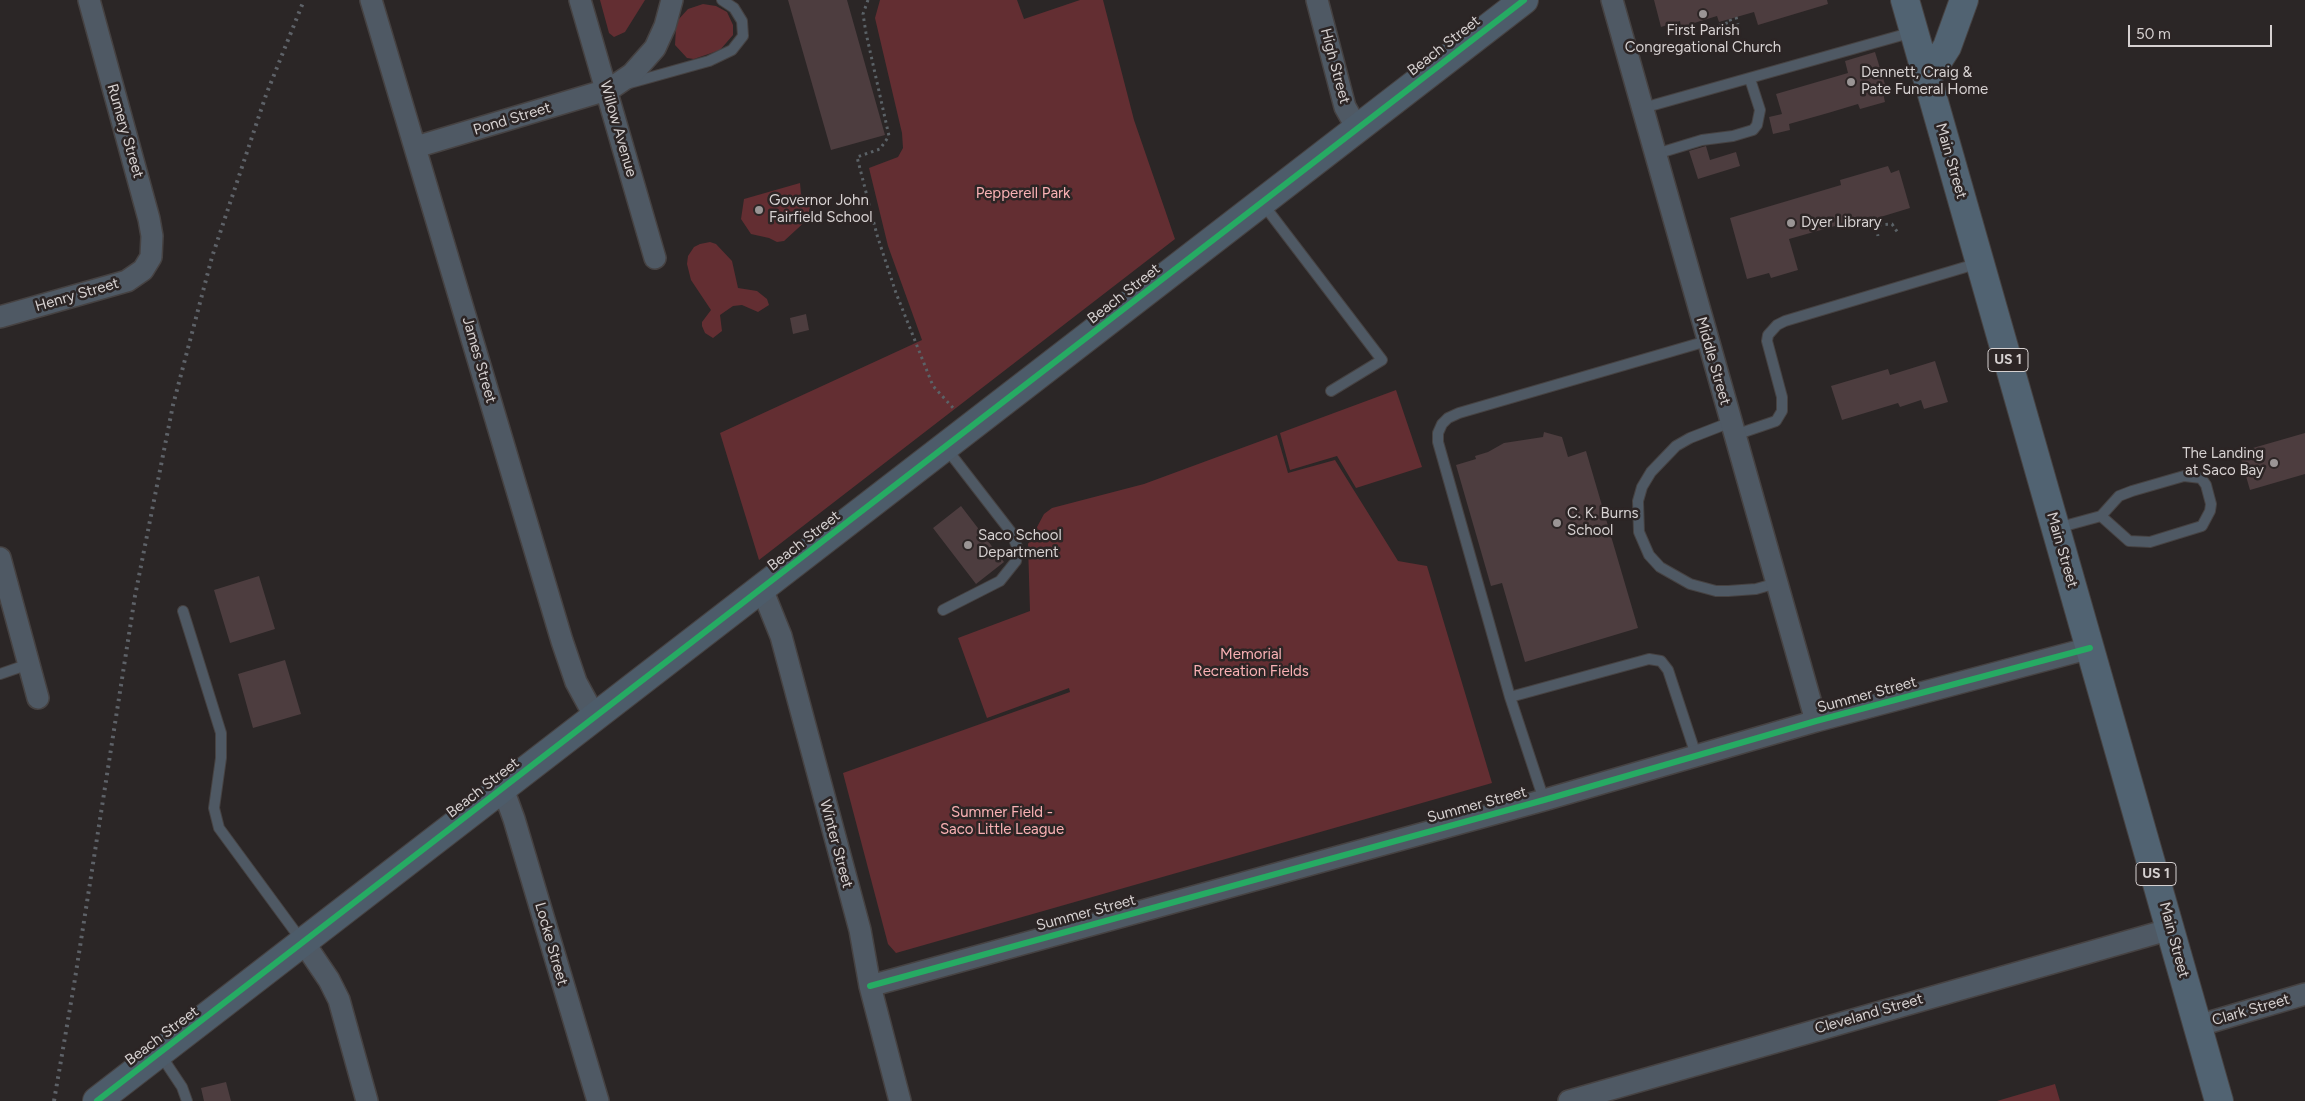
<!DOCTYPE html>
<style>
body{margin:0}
#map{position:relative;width:2305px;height:1101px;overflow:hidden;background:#2b2626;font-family:Figtree,sans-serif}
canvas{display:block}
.scale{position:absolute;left:2128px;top:25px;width:144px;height:22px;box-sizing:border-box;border:2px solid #d6d1d1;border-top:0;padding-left:6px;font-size:15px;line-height:18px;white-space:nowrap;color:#d6d1d1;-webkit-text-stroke:4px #2c2525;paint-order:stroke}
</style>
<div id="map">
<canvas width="2305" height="1101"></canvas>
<div class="scale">50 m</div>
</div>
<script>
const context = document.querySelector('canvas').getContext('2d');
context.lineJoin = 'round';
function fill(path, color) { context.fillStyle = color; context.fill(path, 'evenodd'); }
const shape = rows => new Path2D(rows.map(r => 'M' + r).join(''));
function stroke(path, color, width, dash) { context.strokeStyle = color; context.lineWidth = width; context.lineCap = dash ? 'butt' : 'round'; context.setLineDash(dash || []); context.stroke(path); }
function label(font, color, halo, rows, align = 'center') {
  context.font = font + ' Figtree,sans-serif'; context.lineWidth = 5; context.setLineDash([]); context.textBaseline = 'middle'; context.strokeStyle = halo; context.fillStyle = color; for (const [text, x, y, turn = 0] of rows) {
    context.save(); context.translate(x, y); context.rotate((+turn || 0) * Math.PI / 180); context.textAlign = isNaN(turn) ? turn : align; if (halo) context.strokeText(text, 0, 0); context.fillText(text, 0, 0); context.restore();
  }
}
const green = shape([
 [600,0,645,0,625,32,614,37,609,33],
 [880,0,1017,0,1024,19,1080,0,1103,0,1134,120,1175,239,759,560,720,433,922,340,888,246,869,168,898,157,903,148,902,133,875,18],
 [703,4,716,6,727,12,733,25,733,35,720,50,694,59,687,58,675,45,676,27,678,20,688,9],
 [800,183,801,194,810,205,809,218,784,241,777,242,769,238,751,234,741,219,744,199],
 [710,242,716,244,732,261,738,288,757,291,767,299,769,305,758,312,742,305,733,306,720,315,722,331,713,338,705,333,702,326,702,322,711,310,691,280,687,264,688,256,694,247,700,244],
 [1396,390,1422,467,1356,488,1337,456,1290,470,1280,433],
 [1277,435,1288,473,1335,460,1398,561,1427,566,1492,783,896,953,888,944,843,773,1070,692,1069,688,987,718,958,638,1030,611,1028,544,1044,514,1052,508,1144,484],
 [2055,1084,2060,1101,1997,1101]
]);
const building = shape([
 [788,0,847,0,885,135,831,150],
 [1654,0,1827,0,1828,4,1758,25,1754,12,1719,22,1717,16,1681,27,1680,21,1661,27],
 [1875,52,1887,91,1883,93,1885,102,1860,109,1858,104,1828,113,1789,124,1790,130,1773,134,1769,117,1782,114,1776,94,1848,73,1845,61],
 [1706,146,1710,160,1736,152,1740,166,1698,179,1689,151],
 [1888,166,1891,173,1899,170,1910,208,1864,222,1840,228,1835,226,1789,239,1798,270,1771,278,1769,273,1747,279,1730,218,1841,185,1840,180],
 [806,314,809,330,793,334,790,318],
 [1935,361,1948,402,1924,409,1921,400,1900,407,1898,403,1842,420,1831,386,1888,369,1890,375],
 [1544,432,1562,437,1568,457,1586,451,1638,628,1525,662,1502,583,1491,586,1456,465,1476,459,1475,456,1488,452,1504,443,1543,437],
 [2305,433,2305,474,2250,490,2239,452],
 [961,506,1004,562,976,584,933,528],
 [259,576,275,629,230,643,214,590],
 [285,660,301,714,253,728,238,674],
 [226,1082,231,1101,204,1101,201,1088]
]);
const path = shape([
 [868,0,863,14,866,33,889,136,880,149,857,157,877,235,896,293,933,386,955,410],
 [1736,17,1738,24],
 [1730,19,1731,22,1713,27,1715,32,1732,27,1732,35],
 [1879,225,1892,224,1898,233],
 [1876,228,1878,236]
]);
const lane = shape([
 [630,83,709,61,732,50,743,36,742,21,734,8,722,0],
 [1643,108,1913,32],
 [1656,154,1702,140,1733,136,1753,130,1757,125,1760,110,1750,79],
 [1263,204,1382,360,1331,391],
 [1731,422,1690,438,1676,446,1651,472,1642,487,1638,501,1639,532,1649,555,1660,567,1690,584,1716,591,1728,591,1756,589,1777,583],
 [1735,435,1776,421,1782,411,1782,397,1767,341,1768,335,1777,325,1785,321,1979,263],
 [2057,528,2101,516,2119,496,2132,491,2184,476,2201,478,2206,485,2211,504,2210,511,2202,526,2150,542,2129,541,2101,516],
 [943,610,1000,581,1016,561,1018,549,1011,532,946,448],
 [183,611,221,733,221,758,214,808,219,828,302,941],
 [0,674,29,664],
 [1510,697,1649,659,1661,661,1668,670,1696,755],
 [1544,800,1510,697,1438,442,1438,433,1442,424,1448,418,1459,413,1707,341],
 [160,1054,182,1087,187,1101]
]);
const street = shape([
 [371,0,562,641,576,682,595,717],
 [580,0,655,258],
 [1317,0,1345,107,1358,130],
 [1612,0,1816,721],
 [416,147,610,89,632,74,655,48,665,26,672,0],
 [0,317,127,281,143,270,151,257,152,236,149,219,89,0],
 [0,558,38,698],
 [762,589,781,636,860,930,870,986,900,1101],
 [503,789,514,819,598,1101],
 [304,943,329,980,339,1000,367,1101],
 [870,986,1544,800,1816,721,2090,648],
 [2197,1026,2305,994],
 [1569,1101,2171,929]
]);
const secondary = shape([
 [97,1101,1524,0]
]);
const primary = shape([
 [1905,0,2219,1101],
 [1926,72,1938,61,1947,47,1964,0]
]);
const rail = shape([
 [54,1101,74,985,135,596,173,405,212,257,266,95,304,0]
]);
const cycleway = shape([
 [870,986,1544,800,1816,721,2090,648],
 [97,1101,1524,0]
]);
const markers = [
 [1703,14,5,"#9a9595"],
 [1851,82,5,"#9a9595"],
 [759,210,5,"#9a9595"],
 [1791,223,5,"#9a9595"],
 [2274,463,5,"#9a9595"],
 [1557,523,5,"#9a9595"],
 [968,545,5,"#9a9595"]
];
const shields = [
 [2008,360,40],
 [2156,874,40]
];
const shieldNames = [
 ["US 1",2008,360],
 ["US 1",2156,874]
];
const poiNames = [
 ["First Parish",1703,31,"center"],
 ["Congregational Church",1703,48,"center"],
 ["Dennett, Craig &",1861,73],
 ["Pate Funeral Home",1861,90],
 ["Governor John",769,201],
 ["Fairfield School",769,218],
 ["Dyer Library",1801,223],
 ["The Landing",2264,454,"right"],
 ["at Saco Bay",2264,471,"right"],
 ["C. K. Burns",1567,514],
 ["School",1567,531],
 ["Saco School",978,536],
 ["Department",978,553]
];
const streetNames = [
 ["Beach Street",1444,46,-38],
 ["High Street",1335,66,75],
 ["Pond Street",512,119,-17],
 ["Willow Avenue",618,129,74],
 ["Rumery Street",125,131,74],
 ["Main Street",1951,161,74],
 ["Beach Street",1124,294,-38],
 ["Henry Street",77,295,-16],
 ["James Street",479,360,74],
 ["Middle Street",1713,361,74],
 ["Beach Street",804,541,-38],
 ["Main Street",2062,550,74],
 ["Summer Street",1867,695,-15],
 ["Beach Street",483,788,-38],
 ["Summer Street",1477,805,-15],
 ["Winter Street",836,844,75],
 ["Summer Street",1086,913,-15],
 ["Main Street",2174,940,75],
 ["Locke Street",551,944,74],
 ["Clark Street",2251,1010,-16],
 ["Cleveland Street",1869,1014,-16],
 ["Beach Street",162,1036,-37]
];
const parkNames = [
 ["Pepperell Park",1023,194],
 ["Memorial",1251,655],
 ["Recreation Fields",1251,672],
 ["Summer Field -",1002,813],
 ["Saco Little League",1002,830]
];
fill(green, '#632e32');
fill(building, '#4d3d3f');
stroke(lane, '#464242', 12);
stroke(street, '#464242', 24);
stroke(secondary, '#464242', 30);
stroke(primary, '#464242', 30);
stroke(path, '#5b6267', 3, [2.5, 4]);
stroke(lane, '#4f5964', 10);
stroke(street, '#4f5964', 21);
stroke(secondary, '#4d5c6a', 28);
stroke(primary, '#516372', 28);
stroke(rail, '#5e6268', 4, [2.5, 5]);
stroke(cycleway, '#26ab63', 6);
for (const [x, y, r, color] of markers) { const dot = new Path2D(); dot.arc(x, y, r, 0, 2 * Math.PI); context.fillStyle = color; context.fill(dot); stroke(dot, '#2c2525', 2); }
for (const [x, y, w] of shields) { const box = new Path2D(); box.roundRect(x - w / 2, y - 11.5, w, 23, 4); context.fillStyle = '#2c2525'; context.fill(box); stroke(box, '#d6d1d1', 1); }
label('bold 14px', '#d6d1d1', null, shieldNames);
label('15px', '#d6d1d1', '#2c2525', poiNames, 'left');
label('15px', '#d6d1d1', '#2c2525', streetNames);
label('15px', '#f9b1b4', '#2c2525', parkNames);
</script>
